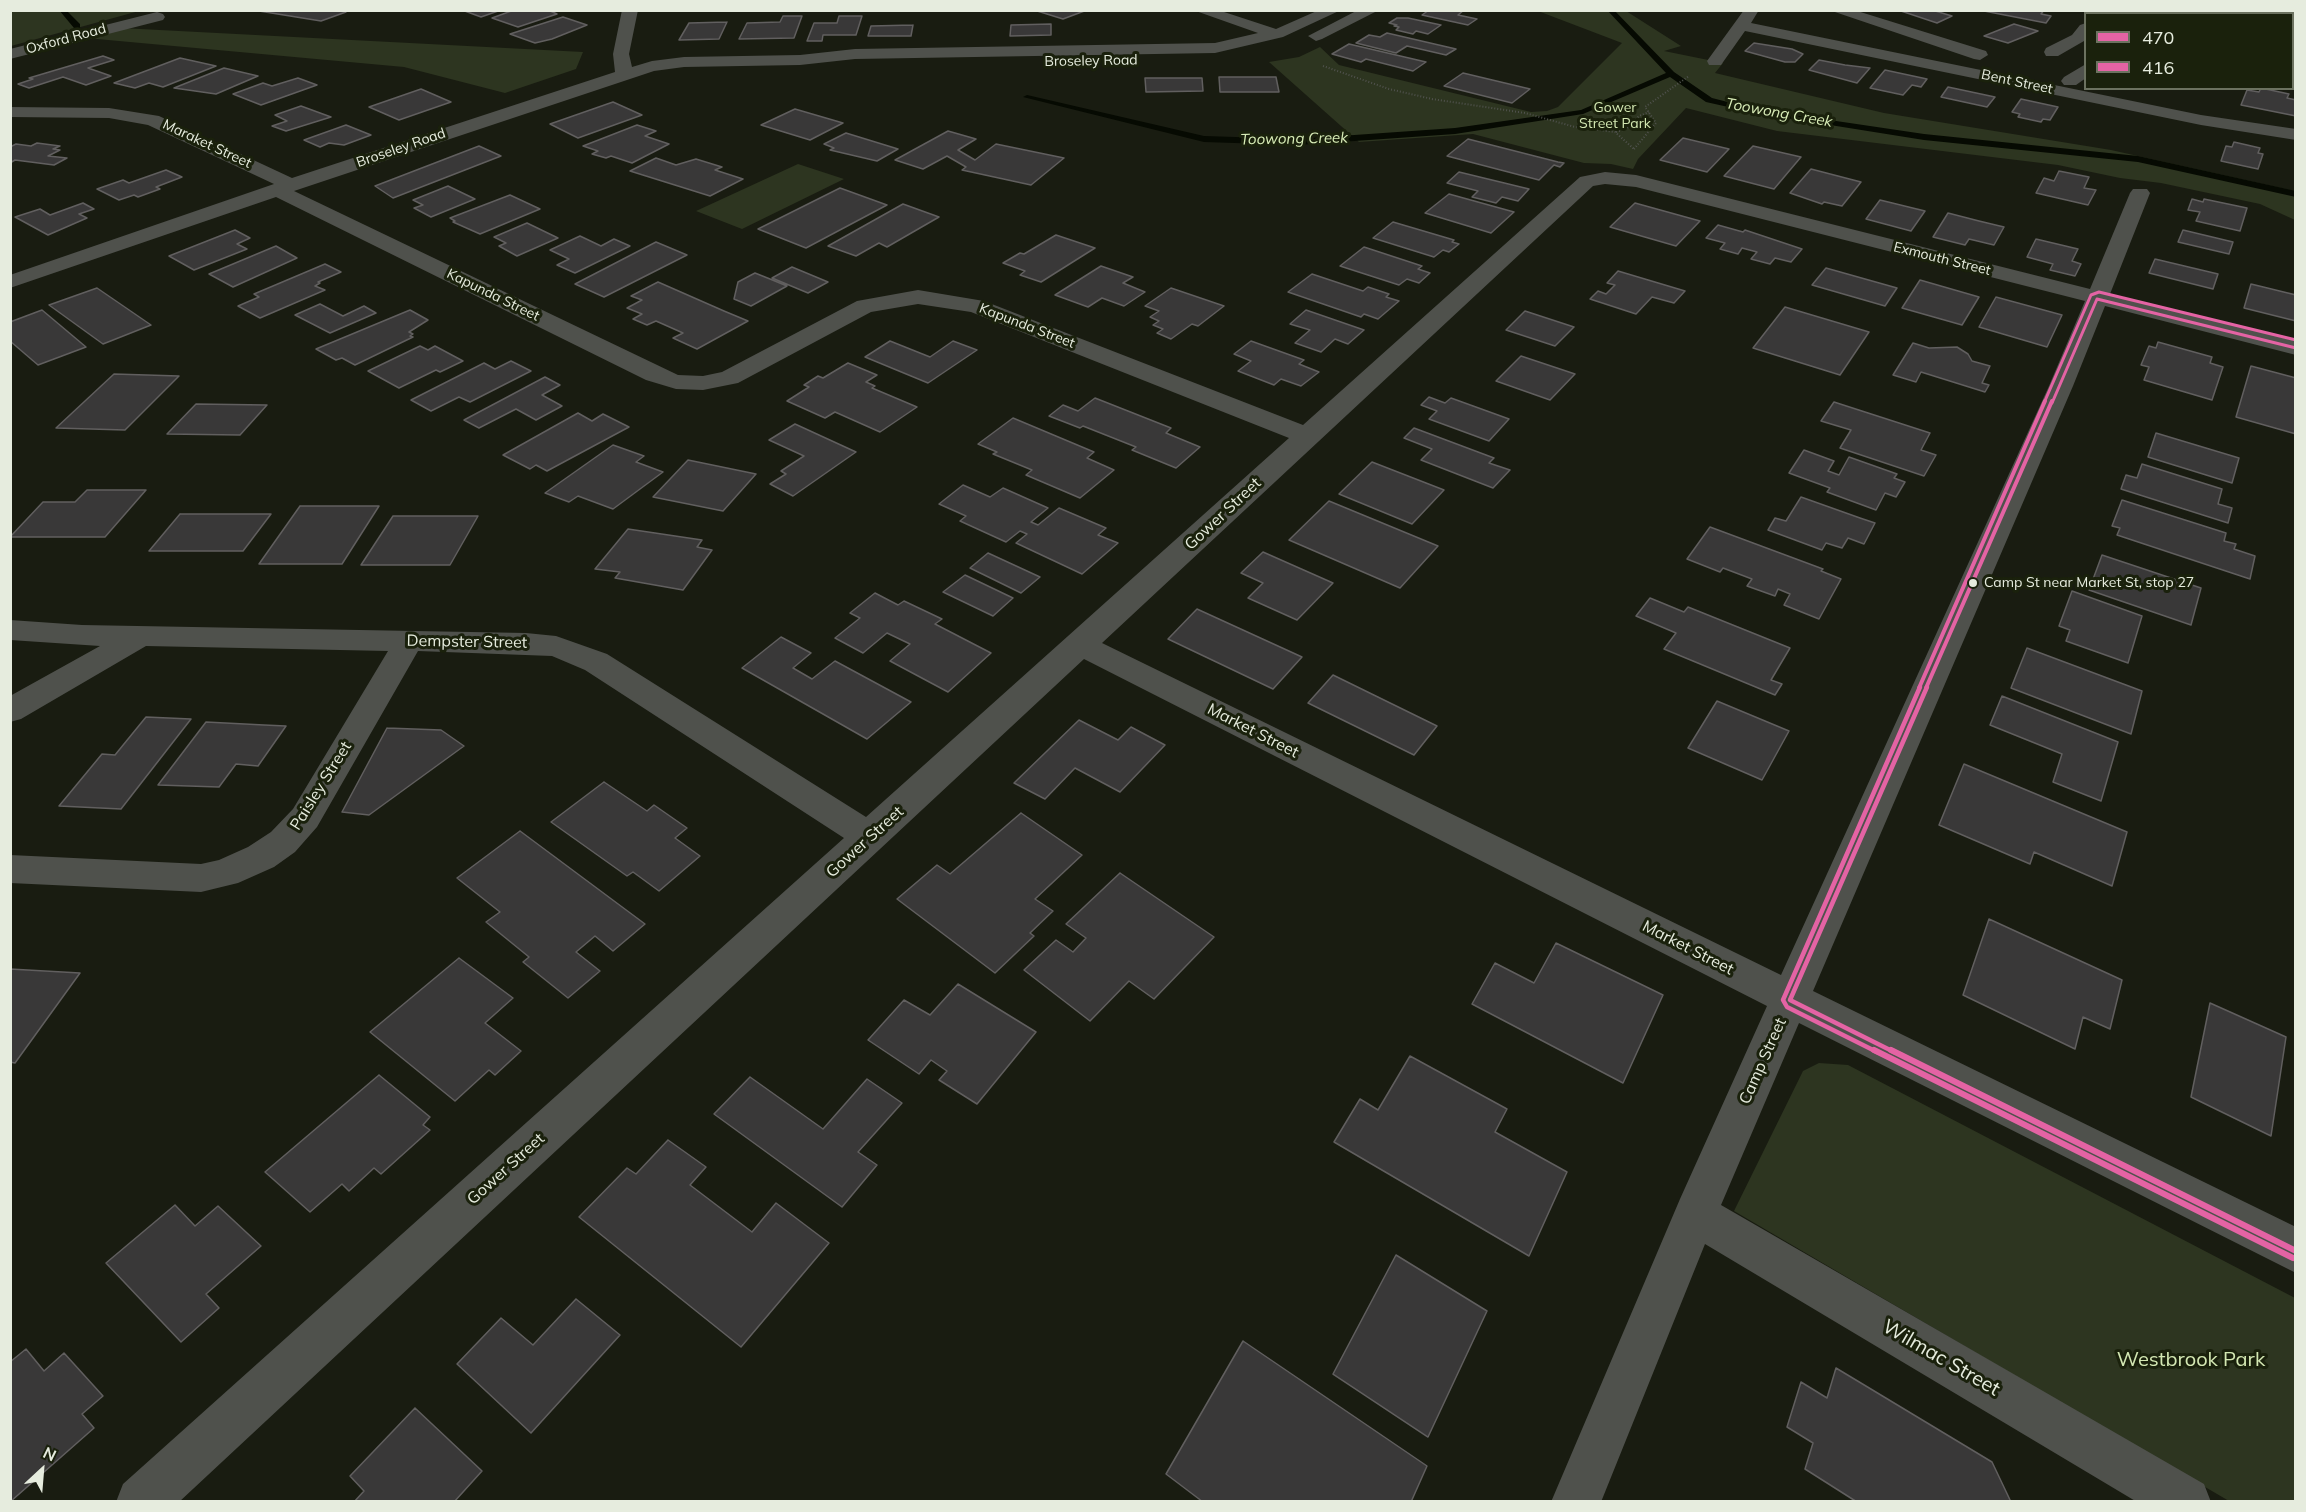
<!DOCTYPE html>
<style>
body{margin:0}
#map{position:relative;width:2306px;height:1512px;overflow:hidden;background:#191c11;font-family:Mulish,sans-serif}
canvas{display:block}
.frame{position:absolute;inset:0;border:12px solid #e6ecde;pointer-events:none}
.legend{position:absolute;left:2084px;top:12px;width:210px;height:78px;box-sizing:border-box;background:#1a210c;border:2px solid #6c7260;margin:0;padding:8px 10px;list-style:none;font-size:18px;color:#e6ecde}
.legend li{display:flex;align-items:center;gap:12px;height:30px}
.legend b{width:30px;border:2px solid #6c7260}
.north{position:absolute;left:12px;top:1440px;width:60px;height:60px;-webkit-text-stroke:4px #1a210c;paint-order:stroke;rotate:26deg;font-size:16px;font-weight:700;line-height:24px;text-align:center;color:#e6ecde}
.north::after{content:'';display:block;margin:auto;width:21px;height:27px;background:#e6ecde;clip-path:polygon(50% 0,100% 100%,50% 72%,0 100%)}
</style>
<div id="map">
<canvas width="2306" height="1512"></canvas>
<div class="frame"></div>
<ul class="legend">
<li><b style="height:8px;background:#e463a4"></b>470</li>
<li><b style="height:8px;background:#e463a4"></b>416</li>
</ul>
<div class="north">N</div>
</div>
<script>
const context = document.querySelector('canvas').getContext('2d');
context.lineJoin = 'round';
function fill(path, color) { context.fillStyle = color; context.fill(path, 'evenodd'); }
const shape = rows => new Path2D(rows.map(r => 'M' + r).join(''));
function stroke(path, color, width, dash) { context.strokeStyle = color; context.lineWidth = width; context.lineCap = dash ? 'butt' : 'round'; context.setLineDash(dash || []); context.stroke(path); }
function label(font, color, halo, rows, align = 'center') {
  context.font = font + ' Mulish,sans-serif'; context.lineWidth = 6; context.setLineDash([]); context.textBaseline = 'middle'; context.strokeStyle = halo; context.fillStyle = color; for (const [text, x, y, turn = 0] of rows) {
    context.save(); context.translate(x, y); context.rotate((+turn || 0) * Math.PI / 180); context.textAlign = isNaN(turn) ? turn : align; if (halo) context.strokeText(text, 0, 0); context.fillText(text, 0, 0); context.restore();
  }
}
const green = shape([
 [10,11,11,10,139,11,11,46],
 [1538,11,1626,11,1681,46,1664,51,1723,63,1715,73,1884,113,2111,150,2295,191,2295,220,2260,204,2161,183,2120,178,2058,165,1777,131,1686,108,1638,159,1633,169,1611,164,1584,163,1473,134,1359,142,1269,62,1299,57,1320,47,1339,65,1531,112,1547,111,1558,107,1622,43],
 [121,28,583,52,576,69,505,93,404,67,86,38],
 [798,164,844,179,742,229,696,211],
 [1819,1063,1848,1065,2295,1298,2295,1501,2229,1501,1734,1211,1803,1071]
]);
const stream = shape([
 [59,10,66,10,80,24,80,28,74,28,59,10],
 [1607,10,1614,10,1674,72,1712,98,1755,109,1924,134,2138,156,2296,191,2296,197,2138,162,1924,140,1755,113,1706,102,1670,77,1583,114,1455,134,1297,145,1204,142,1023,97,1027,95,1204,136,1297,139,1455,128,1581,110,1666,73,1607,10]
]);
const building = shape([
 [462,10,501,10,481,17,462,10],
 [514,10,548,10,557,14,518,27,492,18,514,10],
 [1034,10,1087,10,1063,19,1034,10],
 [1429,10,1464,10,1458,15,1477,19,1468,25,1422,15,1429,10],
 [1898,10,1932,10,1952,16,1937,23,1898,10],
 [2044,10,2041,14,2051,16,2046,23,1984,11,2044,10],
 [2152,10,2183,10,2182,14,2150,14,2152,10],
 [259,11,342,10,346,12,321,21,259,11],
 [783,16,802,16,794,38,739,39,747,23,780,22,783,16],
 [839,16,862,16,856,35,823,35,822,41,807,41,814,23,837,23,839,16],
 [563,17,587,25,552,39,535,43,510,34,563,17],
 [1397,18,1408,18,1441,25,1428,34,1416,31,1413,34,1396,30,1399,27,1394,26,1397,25,1389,23,1397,18],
 [727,22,719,39,679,40,689,23,727,22],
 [1051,24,1051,35,1010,36,1011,25,1051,24],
 [2014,24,2038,31,2008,43,1984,36,2014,24],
 [913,25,911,36,868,36,871,26,913,25],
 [1387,33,1456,49,1446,55,1407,46,1396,53,1356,43,1369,35,1380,37,1387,33],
 [1754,43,1792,49,1803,54,1795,62,1785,62,1745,51,1754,43],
 [1349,44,1426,62,1413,71,1366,59,1361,62,1332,54,1349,44],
 [103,56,114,60,88,68,111,76,86,85,63,77,29,88,18,84,33,79,29,78,103,56],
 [180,58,216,66,163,87,149,83,135,88,114,83,180,58],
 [1819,60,1845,65,1870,68,1857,83,1809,70,1819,60],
 [224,68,258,76,216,94,174,88,224,68],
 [1885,70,1927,79,1921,87,1912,85,1903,95,1870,88,1885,70],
 [1463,73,1530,89,1512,103,1444,86,1463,73],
 [1219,77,1276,77,1279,92,1220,92,1219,77],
 [298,78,317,85,261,105,233,94,263,83,272,86,298,78],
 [1145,78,1202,78,1203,91,1146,92,1145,78],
 [1948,87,1995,97,1987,107,1941,97,1948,87],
 [2261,88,2289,94,2287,98,2296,100,2296,116,2241,105,2247,90,2259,92,2261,88],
 [421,89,451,102,399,120,369,107,421,89],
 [2021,99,2058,107,2050,120,2043,119,2041,122,2018,117,2020,114,2012,112,2021,99],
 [613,102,642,115,578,138,550,124,613,102],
 [301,106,331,117,286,131,272,126,287,121,275,115,301,106],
 [795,109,843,123,810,140,761,125,795,109],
 [346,125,371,135,344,145,329,143,320,147,304,140,346,125],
 [637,125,656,131,645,136,669,144,632,163,611,156,606,158,592,154,598,151,583,146,637,125],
 [948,131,976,139,958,150,975,160,996,144,1064,158,1031,185,962,170,966,167,947,156,923,169,895,160,948,131],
 [846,133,898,149,877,161,830,150,834,148,824,144,846,133],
 [1683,138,1729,149,1707,172,1660,160,1683,138],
 [1468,139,1558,162,1564,163,1560,167,1554,165,1539,180,1447,156,1468,139],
 [2234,142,2260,148,2258,153,2263,154,2258,169,2221,161,2226,146,2232,147,2234,142],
 [37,143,60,146,53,149,60,150,48,156,67,158,54,165,15,160,10,163,10,147,16,144,31,146,37,143],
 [479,146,501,156,393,198,375,186,479,146],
 [1753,146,1801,157,1774,189,1724,176,1753,146],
 [656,158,676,165,696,159,722,167,715,170,743,179,710,196,630,171,656,158],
 [1811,169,1861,182,1842,206,1824,202,1822,204,1790,193,1811,169],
 [166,170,182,177,156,187,160,189,138,197,134,195,119,200,97,189,123,180,129,183,166,170],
 [2059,171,2089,177,2084,188,2096,190,2088,205,2036,193,2044,178,2054,181,2059,171],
 [1459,172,1529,189,1518,201,1502,197,1496,203,1472,197,1478,191,1447,183,1459,172],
 [448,186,475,199,431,217,414,208,423,205,413,200,448,186],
 [840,188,887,205,806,248,758,229,840,188],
 [1449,194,1514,212,1491,233,1425,213,1449,194],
 [510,195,540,209,480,234,453,222,455,221,450,218,510,195],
 [2192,199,2203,202,2204,199,2247,208,2240,231,2196,221,2200,212,2188,210,2192,199],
 [1880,200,1925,211,1911,231,1866,219,1880,200],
 [83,203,94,209,79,214,87,218,48,235,15,217,40,209,50,215,83,203],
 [1635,203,1700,221,1676,246,1610,227,1635,203],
 [903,204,939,217,887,247,879,243,856,256,828,246,903,204],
 [1948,213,1979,221,2004,227,1994,245,1969,239,1965,245,1933,237,1948,213],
 [1393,222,1454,240,1452,242,1459,244,1449,252,1443,250,1434,257,1373,238,1393,222],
 [527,223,558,238,517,256,499,246,506,243,494,237,527,223],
 [1718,225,1743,232,1745,230,1802,249,1791,262,1775,258,1770,264,1751,259,1757,252,1742,248,1738,254,1720,249,1725,243,1706,238,1718,225],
 [235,230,250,238,237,244,247,249,194,270,169,256,235,230],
 [2183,230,2233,242,2229,254,2178,242,2183,230],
 [1056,235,1095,248,1041,282,1020,275,1025,271,1003,263,1020,253,1024,254,1056,235],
 [580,236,601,246,614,239,630,246,575,273,557,265,569,259,550,250,580,236],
 [2036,239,2078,249,2072,261,2081,264,2075,276,2050,270,2053,264,2027,257,2036,239],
 [656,242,687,255,604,297,575,284,656,242],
 [276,246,297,258,233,287,209,274,276,246],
 [1364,247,1422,266,1418,269,1430,273,1419,283,1407,279,1399,285,1340,266,1364,247],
 [2155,259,2218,274,2213,289,2149,273,2155,259],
 [325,264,341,272,318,282,320,283,315,286,325,290,260,318,238,306,259,297,254,294,325,264],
 [1101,266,1133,277,1123,283,1145,292,1124,306,1102,298,1088,307,1055,295,1101,266],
 [792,267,828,282,808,293,772,278,792,267],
 [1826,268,1897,288,1885,306,1812,285,1826,268],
 [1618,271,1685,291,1674,303,1652,297,1636,314,1590,299,1598,291,1606,294,1615,285,1607,283,1618,271],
 [755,273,770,279,787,286,751,306,734,299,738,282,755,273],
 [1312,274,1363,291,1368,287,1389,294,1386,297,1399,301,1378,319,1364,314,1361,317,1288,292,1312,274],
 [1920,280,1979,297,1962,325,1902,308,1920,280],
 [658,282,724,311,748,321,697,349,673,338,683,333,656,321,647,325,633,319,642,314,627,308,642,300,631,296,658,282],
 [2251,284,2296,295,2296,321,2244,308,2251,284],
 [97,288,151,325,103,344,49,305,97,288],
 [1171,288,1224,306,1198,326,1192,324,1171,339,1157,333,1163,329,1153,325,1159,321,1150,317,1159,311,1145,306,1171,288],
 [1996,297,2062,315,2047,347,1979,327,1996,297],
 [320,304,343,316,364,306,376,313,330,333,295,315,320,304],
 [1785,307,1869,332,1840,375,1753,348,1785,307],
 [42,310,86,347,38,365,10,341,10,322,42,310],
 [410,310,428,320,409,332,413,334,410,336,413,337,355,365,342,358,336,360,316,349,410,310],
 [1306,310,1364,330,1348,344,1335,339,1321,352,1295,343,1310,330,1290,324,1306,310],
 [1525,311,1574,327,1555,346,1506,330,1525,311],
 [890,341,930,357,953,341,977,350,928,383,865,357,890,341],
 [1251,341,1304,360,1299,364,1319,372,1301,386,1281,379,1274,385,1238,371,1251,361,1234,354,1251,341],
 [2158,342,2212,357,2210,363,2223,367,2212,400,2144,380,2149,367,2141,365,2149,346,2156,348,2158,342],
 [1913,343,1929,348,1957,347,1968,354,1972,361,1990,366,1982,383,1989,385,1985,392,1921,372,1916,382,1893,375,1913,343],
 [420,346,428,350,435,346,463,361,440,372,436,370,399,388,368,371,420,346],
 [1521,356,1575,374,1550,400,1496,381,1521,356],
 [511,361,531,371,470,402,459,397,431,411,411,400,484,363,495,369,511,361],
 [848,363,877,375,866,382,875,386,872,388,917,407,880,432,835,412,825,418,787,401,809,387,804,385,818,376,823,378,848,363],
 [2251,366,2296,378,2296,434,2236,417,2251,366],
 [114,374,179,376,125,430,56,428,114,374],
 [545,377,560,385,542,395,562,406,536,420,516,409,479,428,464,420,545,377],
 [1429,397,1445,403,1451,398,1509,419,1489,441,1429,419,1437,411,1421,405,1429,397],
 [1095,398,1171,428,1166,433,1200,447,1176,468,1132,450,1136,447,1083,426,1080,428,1049,416,1063,405,1078,411,1095,398],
 [1834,402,1930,433,1921,450,1936,455,1924,476,1840,448,1851,430,1821,421,1834,402],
 [196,404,267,405,240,435,167,434,196,404],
 [578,413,592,421,603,414,629,427,547,471,536,465,530,469,503,455,578,413],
 [1013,418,1094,452,1087,458,1114,470,1080,498,1026,475,1032,470,993,454,997,452,978,444,1013,418],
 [795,424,856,452,793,496,770,484,786,474,781,471,804,456,769,440,795,424],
 [1414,428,1494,458,1489,463,1510,470,1493,488,1421,460,1432,449,1404,438,1414,428],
 [2156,433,2239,458,2232,483,2148,457,2156,433],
 [613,445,644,456,636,462,663,472,613,509,578,496,569,502,545,493,613,445],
 [1804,450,1834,461,1828,471,1839,475,1849,457,1897,474,1894,478,1905,482,1896,497,1885,493,1876,510,1827,492,1830,488,1789,473,1804,450],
 [688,460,756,474,723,511,653,497,688,460],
 [1372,462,1444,490,1412,524,1339,494,1372,462],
 [2142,464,2222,489,2218,504,2232,508,2228,523,2121,489,2126,475,2137,478,2142,464],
 [963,485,990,497,1003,488,1048,508,1031,522,1038,525,1059,508,1106,528,1098,535,1118,543,1082,574,1016,543,1027,534,1020,531,1006,542,960,521,966,516,939,504,963,485],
 [87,490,146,490,105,537,10,537,43,502,75,502,87,490],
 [1801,497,1860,518,1875,523,1864,544,1848,538,1842,548,1826,543,1822,550,1768,530,1775,518,1786,521,1801,497],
 [2122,500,2226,533,2224,541,2236,544,2234,549,2255,556,2250,579,2117,535,2120,528,2112,526,2122,500],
 [1329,501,1438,546,1400,588,1289,540,1329,501],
 [300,506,379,506,342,564,259,564,300,506],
 [180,514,271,514,243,551,149,551,180,514],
 [393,516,478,516,450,565,361,565,393,516],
 [1710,527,1823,569,1821,571,1841,579,1819,619,1784,605,1790,594,1778,589,1775,596,1747,586,1752,579,1723,568,1720,572,1687,559,1710,527],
 [628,529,702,540,697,547,712,550,683,590,615,578,620,572,595,569,628,529],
 [1263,552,1333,583,1297,620,1248,598,1263,583,1241,573,1263,552],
 [988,553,1040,577,1021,593,970,568,988,553],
 [2102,555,2201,588,2191,625,2089,590,2102,555],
 [965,575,1013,598,993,616,943,592,965,575],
 [2072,591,2142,616,2128,663,2066,641,2070,630,2059,626,2072,591],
 [875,593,898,605,904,601,942,619,935,624,991,653,948,692,890,661,910,644,887,633,863,653,835,638,860,618,850,613,875,593],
 [1650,598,1684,612,1688,607,1790,648,1771,680,1782,684,1775,695,1664,649,1676,633,1636,616,1650,598],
 [1197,609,1302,657,1273,689,1168,639,1197,609],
 [781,637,811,653,793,668,812,679,835,661,911,702,867,739,742,668,781,637],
 [2027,648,2142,691,2131,734,2011,688,2027,648],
 [1333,675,1437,726,1414,755,1308,703,1333,675],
 [2002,696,2118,742,2101,801,2053,782,2062,754,1990,725,2002,696],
 [1717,701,1789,731,1762,780,1688,748,1717,701],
 [146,717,191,719,121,809,59,806,102,754,115,755,146,717],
 [1079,720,1118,740,1131,727,1165,745,1120,792,1075,768,1045,799,1014,783,1079,720],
 [206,722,264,725,286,726,258,766,236,764,219,787,158,785,206,722],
 [387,728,441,730,464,746,369,815,342,812,387,728],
 [1964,764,2127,832,2112,886,2034,852,2030,864,1939,825,1964,764],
 [604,782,647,811,654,805,687,828,675,838,700,856,659,891,633,872,627,876,551,822,604,782],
 [1021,813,1082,855,1035,899,1053,911,1030,933,1034,936,995,973,897,899,937,865,950,874,1021,813],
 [520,831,645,924,613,951,595,936,576,952,600,971,568,998,523,962,529,957,486,922,500,912,457,878,520,831],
 [1120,873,1214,937,1154,999,1129,981,1090,1021,1024,970,1056,940,1073,952,1086,938,1066,924,1120,873],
 [1989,919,2122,980,2110,1029,2083,1017,2075,1049,1963,995,1989,919],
 [1556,943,1663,995,1623,1083,1472,1004,1495,963,1534,983,1556,943],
 [459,958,513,998,485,1023,521,1051,495,1075,489,1070,455,1101,370,1032,459,958],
 [10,969,80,973,15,1063,10,1062,10,969],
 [958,984,1036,1032,977,1104,939,1080,947,1071,931,1060,919,1074,868,1040,904,1000,930,1015,958,984],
 [2210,1003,2286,1037,2271,1136,2191,1097,2210,1003],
 [1410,1056,1507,1109,1495,1132,1567,1172,1529,1256,1334,1142,1360,1099,1378,1110,1410,1056],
 [379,1075,430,1117,423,1125,430,1130,381,1174,374,1168,349,1191,342,1184,310,1212,265,1172,379,1075],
 [750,1077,823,1129,867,1079,902,1103,858,1152,877,1165,842,1207,714,1114,750,1077],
 [668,1140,706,1167,690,1185,752,1232,776,1203,829,1243,741,1347,579,1217,627,1168,636,1174,668,1140],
 [175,1205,195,1226,218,1206,261,1246,206,1294,219,1308,181,1342,106,1263,175,1205],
 [1396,1255,1487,1311,1428,1437,1333,1374,1396,1255],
 [576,1299,620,1335,531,1433,457,1364,501,1318,533,1345,576,1299],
 [1243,1341,1427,1466,1411,1502,1203,1502,1166,1474,1243,1341],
 [26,1349,44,1371,64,1353,103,1396,82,1414,94,1428,10,1502,10,1362,26,1349],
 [1836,1368,1992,1462,2011,1502,1857,1502,1805,1469,1813,1443,1787,1427,1801,1382,1827,1398,1836,1368],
 [415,1408,482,1471,454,1502,354,1502,364,1491,350,1476,415,1408]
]);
const path = shape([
 [1323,66,1389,89,1432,99,1525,113,1575,127,1615,132,1634,149],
 [1616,132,1626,129,1639,116,1649,112],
 [1634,149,1656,123,1645,107,1689,76]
]);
const minor = shape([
 [622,10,638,10,629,54,632,67,652,61,684,57,800,55,855,49,1215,43,1258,33,1193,10,1218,10,1276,29,1319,10,1341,10,1283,37,1215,53,855,59,800,65,684,67,654,71,294,191,678,375,703,376,722,372,857,301,918,290,984,301,1303,425,1580,177,1605,172,1636,175,2090,289,2130,193,2133,189,2147,189,2150,193,2110,294,2296,341,2296,355,2105,306,2073,386,1813,991,2296,1227,2296,1273,1799,1023,1721,1205,2204,1484,2211,1502,2137,1502,1705,1244,1601,1502,1551,1502,1680,1199,1767,1006,1084,659,179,1502,116,1502,123,1484,844,838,585,670,552,656,418,651,317,827,295,852,274,867,238,883,201,892,10,883,10,855,201,864,219,860,248,847,271,832,293,809,388,651,146,646,21,719,10,722,10,696,100,646,10,640,10,620,82,625,526,633,556,636,607,654,866,817,1289,438,971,312,918,304,871,312,738,383,703,390,676,389,646,380,276,197,10,288,10,275,274,184,148,125,109,118,10,117,10,107,109,108,159,116,292,178,615,72,613,54,622,10],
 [1605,184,1636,187,2085,301,2049,386,1781,975,1102,643,1593,186,1605,184],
 [1358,10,1379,10,1322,39,1316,41,1308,36,1358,10],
 [1744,10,1759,10,1751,23,2201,115,2296,129,2296,140,2201,125,1745,31,1721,65,1709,65,1707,61,1744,10],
 [1829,10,1854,10,1986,51,1988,55,1980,60,1974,59,1829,10],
 [2117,10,2133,10,2131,14,2115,14,2117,10],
 [2272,10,2296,10,2296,19,2292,18,2292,14,2274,14,2272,10],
 [157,12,163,14,165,17,163,20,10,59,10,49,157,12],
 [2086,23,2084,41,2058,56,2046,56,2044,52,2046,48,2072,35,2080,25,2086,23],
 [2086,64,2086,78,2076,85,2064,85,2061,81,2064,77,2086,64]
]);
const bus1Far3 = shape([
 [2097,299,2296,348],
 [2052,403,2097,299]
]);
const bus1Far2 = shape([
 [1926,688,2052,401]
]);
const bus1Far1 = shape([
 [1790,1000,1927,687],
 [1790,1000,1894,1052]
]);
const bus1 = shape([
 [1891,1050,2296,1251]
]);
const bus2Far3 = shape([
 [2044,403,2091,295,2099,292,2296,340]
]);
const bus2Far2 = shape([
 [1919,688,2045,401]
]);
const bus2Far1 = shape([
 [1877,1052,1787,1007,1783,1000,1920,687]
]);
const bus2 = shape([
 [1874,1050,2293,1258]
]);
const markers = [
 [1973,583,5,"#e6ecde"]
];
const farStreetnames = [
 ["Oxford Road",66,39,-15],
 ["Broseley Road",1091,61,-1],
 ["Bent Street",2017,82,12],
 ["Maraket Street",207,144,25],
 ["Broseley Road",401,148,-19],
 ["Exmouth Street",1942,259,14],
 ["Kapunda Street",493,295,26],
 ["Kapunda Street",1027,326,21]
];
const farParknames = [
 ["Gower",1615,108],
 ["Street Park",1615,124]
];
const busNames = [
 ["Camp St near Market St, stop 27",1984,583]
];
const farWaternames = [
 ["Toowong Creek",1779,113,10],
 ["Toowong Creek",1294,139,-1]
];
const streetNames = [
 ["Gower Street",1223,514,-43],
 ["Dempster Street",467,642,1],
 ["Market Street",1253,731,27],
 ["Paisley Street",321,786,-58],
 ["Gower Street",865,842,-42],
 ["Market Street",1688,948,27],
 ["Camp Street",1763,1061,-66],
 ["Gower Street",506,1169,-42]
];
const nearStreetnames = [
 ["Wilmac Street",1941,1358,30]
];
const nearParknames = [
 ["Westbrook Park",2191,1360]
];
fill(green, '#2d3520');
fill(stream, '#060a02');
fill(building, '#393838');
stroke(building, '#615f5f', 1.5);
stroke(path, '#50524d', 2, [1, 2]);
fill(minor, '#4f514c');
stroke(bus1Far3, '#e463a4', 3);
stroke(bus1Far2, '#e463a4', 4);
stroke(bus1Far1, '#e463a4', 4.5);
stroke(bus1, '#e463a4', 6);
stroke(bus2Far3, '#e463a4', 3);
stroke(bus2Far2, '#e463a4', 4);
stroke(bus2Far1, '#e463a4', 4.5);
stroke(bus2, '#e463a4', 6);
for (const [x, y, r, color] of markers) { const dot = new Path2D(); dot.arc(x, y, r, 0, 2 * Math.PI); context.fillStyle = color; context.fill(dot); stroke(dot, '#1a210c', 2); }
label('14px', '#e6ecde', '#1a210c', farStreetnames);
label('14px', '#d3e7b2', '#1a210c', farParknames);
label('14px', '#e6ecde', '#1a210c', busNames, 'left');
label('italic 15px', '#d9edb8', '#1a210c', farWaternames);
label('16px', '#e6ecde', '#1a210c', streetNames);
label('20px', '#e6ecde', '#1a210c', nearStreetnames);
label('20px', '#d3e7b2', '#1a210c', nearParknames);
</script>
